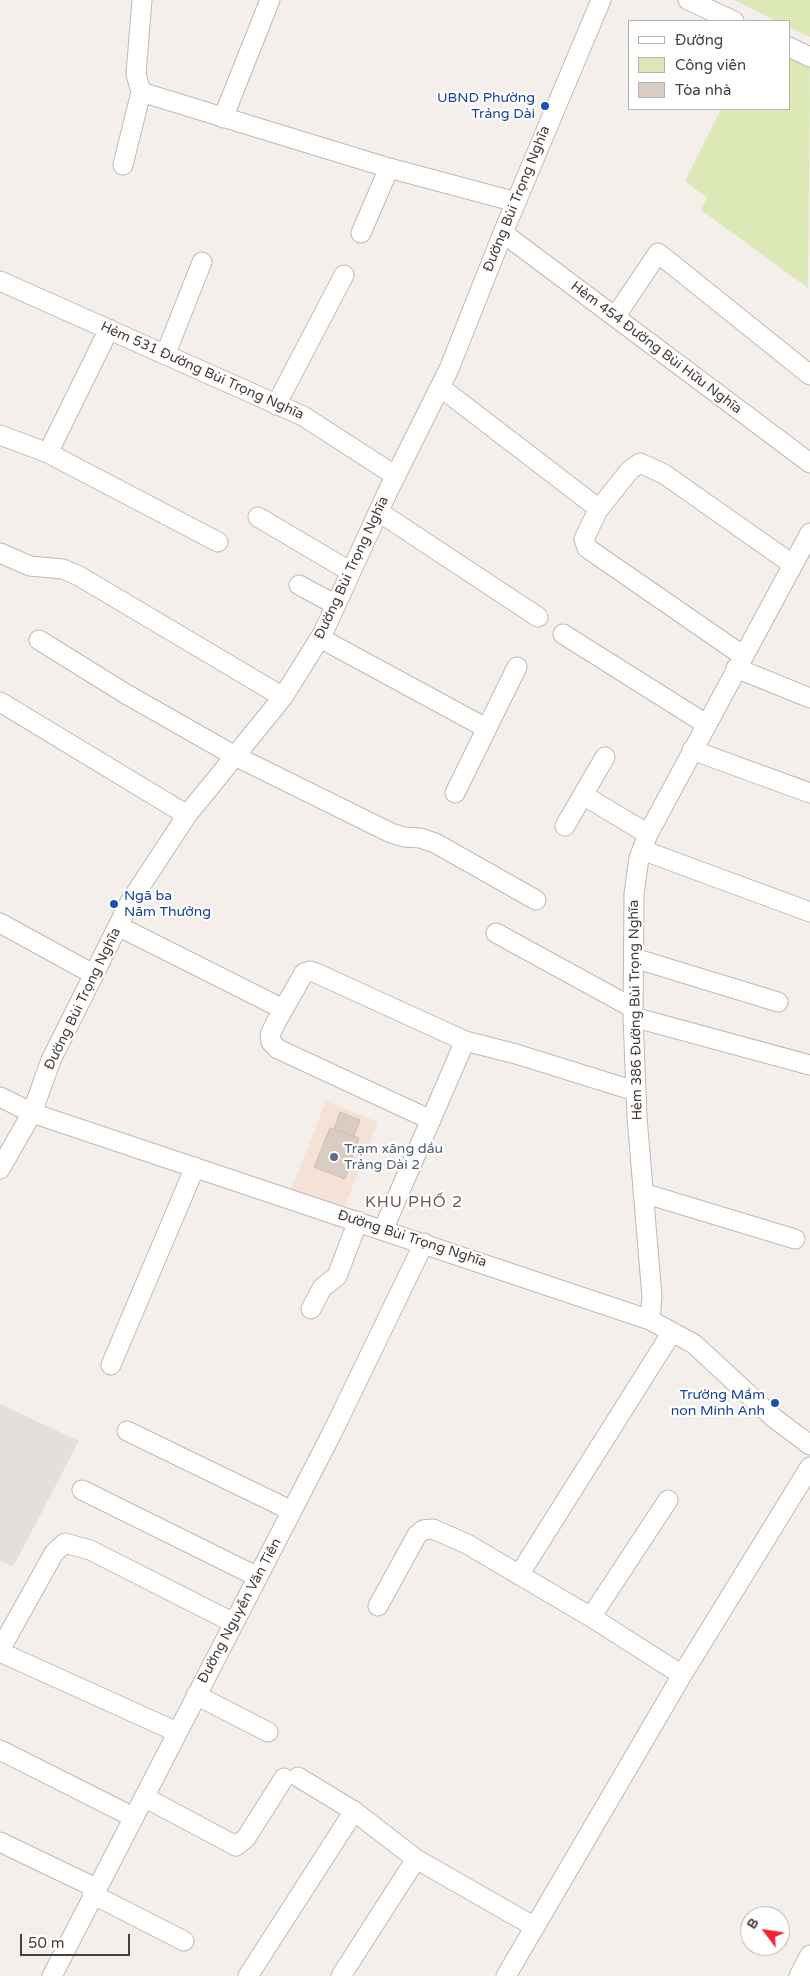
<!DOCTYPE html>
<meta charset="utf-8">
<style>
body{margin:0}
#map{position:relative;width:810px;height:1976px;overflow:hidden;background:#f5efeb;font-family:"Varela Round",sans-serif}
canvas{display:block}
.legend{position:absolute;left:628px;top:20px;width:162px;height:90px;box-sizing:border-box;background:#fff;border:1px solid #b6b2b0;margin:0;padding:6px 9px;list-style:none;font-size:15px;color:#493f39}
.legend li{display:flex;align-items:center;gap:10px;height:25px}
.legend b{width:25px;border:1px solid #b6b2b0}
.north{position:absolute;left:740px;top:1906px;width:50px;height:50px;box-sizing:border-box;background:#fff;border:1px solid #b6b2b0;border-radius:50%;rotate:301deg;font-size:14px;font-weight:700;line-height:20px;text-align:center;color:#493f39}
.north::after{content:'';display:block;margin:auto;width:18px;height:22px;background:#f42233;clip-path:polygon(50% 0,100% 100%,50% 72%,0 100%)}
.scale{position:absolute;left:20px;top:1934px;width:110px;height:22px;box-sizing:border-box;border:2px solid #493f39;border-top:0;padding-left:6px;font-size:15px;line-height:18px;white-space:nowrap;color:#493f39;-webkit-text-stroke:4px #fff;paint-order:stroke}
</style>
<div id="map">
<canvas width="810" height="1976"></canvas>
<ul class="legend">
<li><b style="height:6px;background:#fff"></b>Đường</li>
<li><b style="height:14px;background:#dce8b5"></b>Công viên</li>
<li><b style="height:14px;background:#d9ccc3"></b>Tòa nhà</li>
</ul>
<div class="north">B</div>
<div class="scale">50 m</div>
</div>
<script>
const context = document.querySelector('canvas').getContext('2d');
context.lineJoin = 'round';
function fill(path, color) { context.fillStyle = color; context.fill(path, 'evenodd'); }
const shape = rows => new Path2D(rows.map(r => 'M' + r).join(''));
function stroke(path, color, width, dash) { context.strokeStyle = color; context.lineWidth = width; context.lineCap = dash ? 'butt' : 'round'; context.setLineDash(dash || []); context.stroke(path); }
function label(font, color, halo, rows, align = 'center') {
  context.font = font + ' "Varela Round",sans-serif'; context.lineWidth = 4.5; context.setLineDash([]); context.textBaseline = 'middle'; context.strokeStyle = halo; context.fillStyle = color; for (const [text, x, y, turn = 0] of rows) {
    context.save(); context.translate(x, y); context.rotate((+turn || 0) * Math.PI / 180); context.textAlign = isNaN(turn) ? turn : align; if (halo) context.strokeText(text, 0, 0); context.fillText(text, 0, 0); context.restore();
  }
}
const commercial = shape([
 [326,1101,378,1122,342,1213,290,1192]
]);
const industrial = shape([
 [0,1404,79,1441,13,1567,0,1560]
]);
const green = shape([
 [734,0,810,0,810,37,789,27,789,21,776,21],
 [789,52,810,62,808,288,701,210,707,198,685,181,721,109,789,109]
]);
const building = shape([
 [340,1112,360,1120,354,1136,334,1129,340,1112],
 [330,1128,359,1138,345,1179,314,1167,330,1128]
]);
const minor = shape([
 [142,0,136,74,141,92,389,168,516,202],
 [601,0,503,233,449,369,388,491,323,633,283,697,187,815,130,902,51,1060,32,1113,650,1320,694,1344,774,1418,810,1445],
 [688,0,734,21],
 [789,47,810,57],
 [223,118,270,0],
 [123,165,141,92],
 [361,233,389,168],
 [503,233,810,463],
 [0,281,303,416,396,476],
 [615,317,658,253,810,375],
 [166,353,202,262],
 [440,387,590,502],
 [276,405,344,275],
 [0,435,48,453,218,542],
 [48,453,109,329],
 [379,512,538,617],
 [258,517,351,572],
 [0,553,30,566,63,569,79,576,283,697],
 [299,585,336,605],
 [563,634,706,724],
 [320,638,486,728],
 [39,640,126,694,235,756,391,833,404,837,420,838,435,843,536,900],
 [742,655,587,548,584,539,598,510,630,470,640,463,664,474,792,564],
 [736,668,810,698],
 [0,702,187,815],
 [692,750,810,793],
 [455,793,517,667],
 [583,795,648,834],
 [565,826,605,757],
 [642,850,810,912],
 [0,923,93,974],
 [118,926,283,1009],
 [496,933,633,1008],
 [634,958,778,1002],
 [633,1017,810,1065],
 [0,1097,32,1113,0,1169],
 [431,1120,278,1049,271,1042,270,1035,275,1024,304,973,310,971,316,973,465,1041,516,1054,635,1091],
 [643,1193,795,1239],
 [383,1230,465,1041],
 [311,1309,322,1288,337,1276,358,1221],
 [650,1320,652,1297,637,1117,633,1017,634,894,639,858,648,834,810,533],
 [111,1365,195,1167],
 [127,1431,292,1511],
 [82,1490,258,1577],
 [519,1575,672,1332],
 [378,1606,417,1535,423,1530,433,1529,467,1544,591,1617,682,1675],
 [591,1617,668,1500],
 [0,1650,54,1553,65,1543,90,1550,234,1623],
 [0,1652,177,1732],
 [196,1695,268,1732],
 [0,1750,133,1817],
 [298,1777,354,1811,416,1859,535,1927],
 [144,1797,236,1846,246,1838,284,1778],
 [0,1842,96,1888],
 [92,1894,184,1941],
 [52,1976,332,1433,424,1243],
 [248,1976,354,1811],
 [341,1976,416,1859],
 [506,1976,682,1675,810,1467],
 [799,1976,810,1955]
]);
const markers = [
 [545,106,5,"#1a4fb4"],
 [114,904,5,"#1a4fb4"],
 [334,1157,5,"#5c6f8a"],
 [775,1403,5,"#1a4fb4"]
];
const transitNames = [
 ["UBND Phường",535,98],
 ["Trảng Dài",535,114],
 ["Ngã ba",124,896,"left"],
 ["Năm Thưởng",124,912,"left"],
 ["Trường Mầm",765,1395],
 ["non Minh Anh",765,1411]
];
const streetNames = [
 ["Đường Bùi Trọng Nghĩa",517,199,-68],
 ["Hẻm 454 Đường Bùi Hữu Nghĩa",656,348,37],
 ["Hẻm 531 Đường Bùi Trọng Nghĩa",202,371,24],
 ["Đường Bùi Trọng Nghĩa",352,568,-65],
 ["Đường Bùi Trọng Nghĩa",83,999,-64],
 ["Hẻm 386 Đường Bùi Trọng Nghĩa",636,1010,-91],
 ["Đường Bùi Trọng Nghĩa",412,1239,18],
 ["Đường Nguyễn Văn Tiên",240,1611,-62]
];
const serviceNames = [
 ["Trạm xăng dầu",344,1149],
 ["Trảng Dài 2",344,1165]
];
const quarterNames = [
 ["KHU PHỐ 2",414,1203]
];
fill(commercial, '#f5e2d7');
fill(industrial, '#e5dfdc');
fill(green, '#dce8b5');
fill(building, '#d9ccc3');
stroke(building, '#d1bfb4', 1);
stroke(minor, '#c3b8b0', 21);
stroke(minor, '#fff', 19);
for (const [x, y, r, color] of markers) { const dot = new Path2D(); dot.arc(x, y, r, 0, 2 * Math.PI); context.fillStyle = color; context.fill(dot); stroke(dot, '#fff', 2); }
label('14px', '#164399', '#fff', transitNames, 'right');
label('14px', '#493f39', '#fff', streetNames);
label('14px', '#4e5e75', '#fff', serviceNames, 'left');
context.letterSpacing = '1px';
label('16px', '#6c5a50', '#fff', quarterNames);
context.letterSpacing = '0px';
</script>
